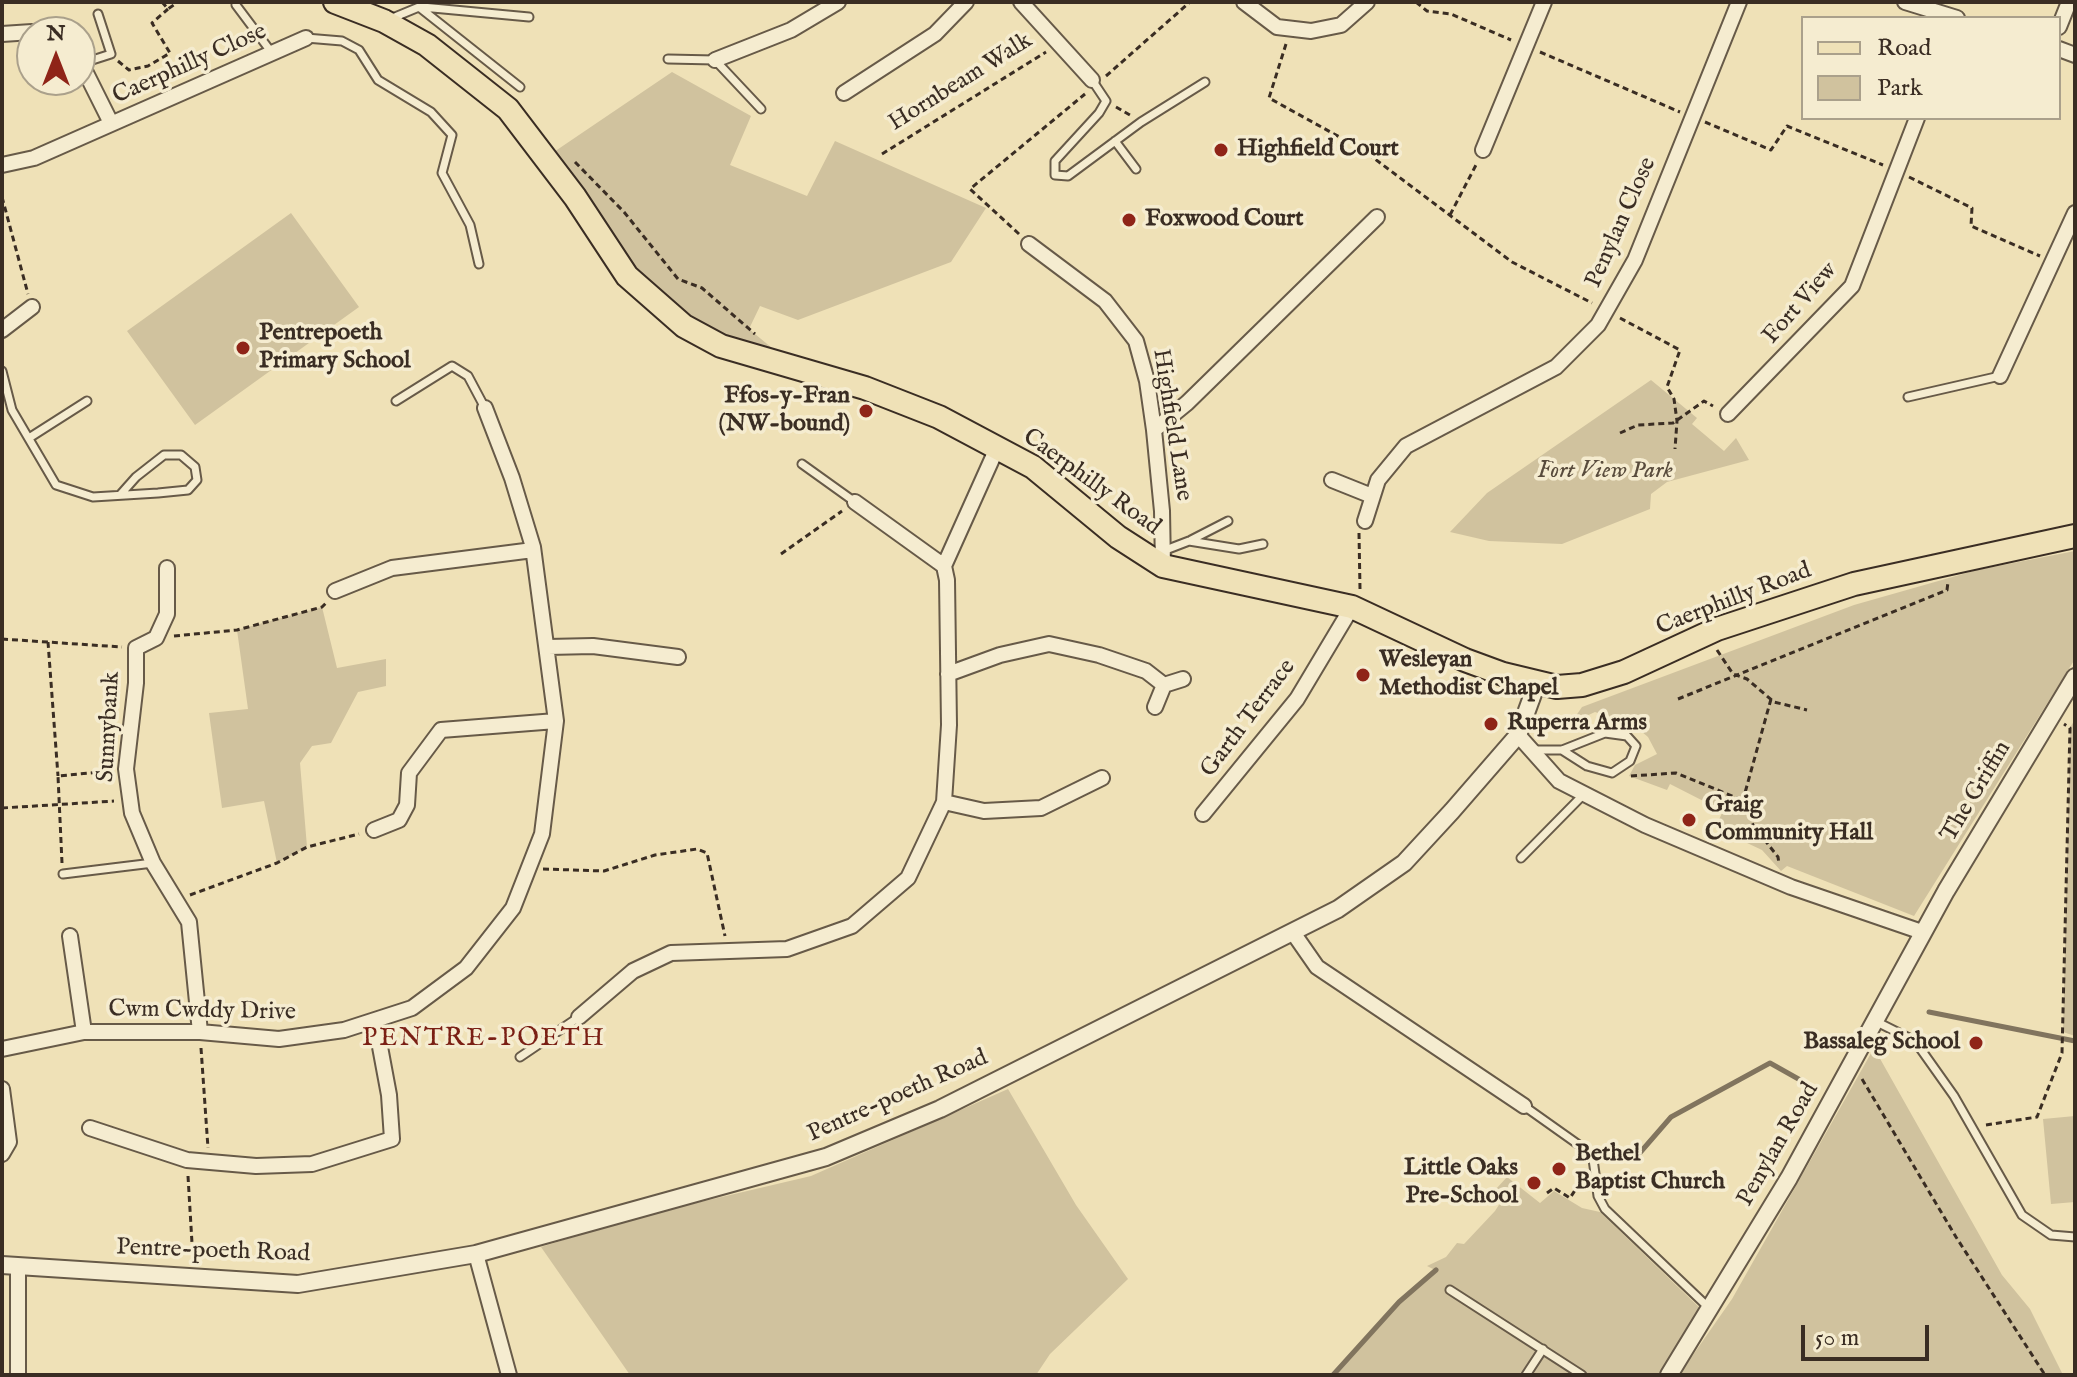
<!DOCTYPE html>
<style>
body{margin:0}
#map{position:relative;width:2077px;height:1377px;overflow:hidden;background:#efe1b7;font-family:"IM FELL English",serif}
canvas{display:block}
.frame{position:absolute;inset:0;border:4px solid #3a2d23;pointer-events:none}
.legend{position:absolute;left:1801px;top:16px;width:260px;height:104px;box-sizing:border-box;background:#f5ecd0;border:2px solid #aaa08b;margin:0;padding:10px 14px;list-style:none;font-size:24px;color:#3a2d23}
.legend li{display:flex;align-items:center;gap:16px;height:40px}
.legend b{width:40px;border:2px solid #aaa08b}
.north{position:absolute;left:16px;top:16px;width:80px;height:80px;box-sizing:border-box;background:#f5ecd0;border:2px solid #aaa08b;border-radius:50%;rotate:0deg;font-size:22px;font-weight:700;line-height:32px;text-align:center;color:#3a2d23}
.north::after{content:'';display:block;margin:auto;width:28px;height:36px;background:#8f2418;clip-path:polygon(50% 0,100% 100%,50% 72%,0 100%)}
.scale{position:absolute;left:1801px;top:1325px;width:128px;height:36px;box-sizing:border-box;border:4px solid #3a2d23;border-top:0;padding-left:10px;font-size:24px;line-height:28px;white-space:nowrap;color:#3a2d23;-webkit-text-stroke:6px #f5ecd0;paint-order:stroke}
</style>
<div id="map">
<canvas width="2077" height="1377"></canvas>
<div class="frame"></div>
<ul class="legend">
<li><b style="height:10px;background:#efe1b7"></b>Road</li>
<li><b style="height:22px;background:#d0c29e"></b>Park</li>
</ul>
<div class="north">N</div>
<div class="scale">50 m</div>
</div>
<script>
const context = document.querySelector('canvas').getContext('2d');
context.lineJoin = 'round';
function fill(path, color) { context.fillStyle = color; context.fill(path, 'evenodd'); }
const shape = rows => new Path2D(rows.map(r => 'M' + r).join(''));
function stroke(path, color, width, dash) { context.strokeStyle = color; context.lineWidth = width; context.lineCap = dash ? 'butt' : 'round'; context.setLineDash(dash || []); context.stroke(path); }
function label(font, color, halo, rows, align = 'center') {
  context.font = font + ' "IM FELL English",serif'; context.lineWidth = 7; context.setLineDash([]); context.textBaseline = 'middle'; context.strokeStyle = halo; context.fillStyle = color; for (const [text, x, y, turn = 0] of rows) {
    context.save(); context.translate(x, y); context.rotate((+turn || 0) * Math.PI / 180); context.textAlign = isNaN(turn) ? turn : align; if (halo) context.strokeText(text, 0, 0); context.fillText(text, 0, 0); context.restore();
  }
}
const green = shape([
 [672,72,751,116,730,165,807,196,835,141,986,208,951,262,798,320,760,306,749,329,772,348,835,379,721,346,627,276,545,158],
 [291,213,359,307,195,425,127,331],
 [1651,380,1697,418,1692,424,1724,451,1736,438,1749,460,1667,482,1651,494,1650,509,1562,544,1489,541,1450,532,1487,493],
 [2075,551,2075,659,1914,916,1787,866,1781,871,1762,850,1715,828,1723,811,1670,784,1667,790,1629,776,1635,765,1657,754,1648,737,1635,726,1595,712,1571,723,1582,707,1854,605,1977,570],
 [322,607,337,668,386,659,386,686,358,692,331,743,312,746,300,763,307,847,277,863,264,801,222,808,209,713,248,709,237,630],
 [2075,719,2075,1036,2063,1032,2070,728],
 [1874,1048,2002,1275,2030,1309,2063,1375,1679,1375,1732,1299],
 [1008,1089,1076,1205,1128,1279,1050,1354,1036,1375,630,1375,541,1247,645,1215,811,1176],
 [2075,1116,2075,1202,2051,1204,2043,1119],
 [1507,1177,1540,1203,1554,1191,1582,1208,1600,1212,1703,1311,1659,1375,1333,1375,1399,1302,1435,1270,1427,1266,1446,1257,1457,1243,1464,1244,1495,1211,1504,1197,1496,1189]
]);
const stream = shape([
 [1929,1012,2075,1041],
 [1638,1155,1671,1117,1770,1063,1802,1081],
 [1333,1375,1399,1302,1436,1270]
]);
const path = shape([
 [162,2,168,9,178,2],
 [1416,2,1427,11,1451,14,1511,40],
 [1286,44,1269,98,1363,150,1512,262,1592,303],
 [1540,52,1680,112],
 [118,61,129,70,148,66,170,53,152,23,168,9],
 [1106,76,1190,2],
 [1116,107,1130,115],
 [1705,122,1771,150,1787,126,1883,165],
 [882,154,1046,52],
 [575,162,624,212,678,279,702,288,755,334],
 [1909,177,1972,208,1971,226,2040,256],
 [2,197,28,294],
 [1450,215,1476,165],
 [1019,234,970,189,1085,94],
 [1620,318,1680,350,1667,387,1674,399,1677,421,1675,449],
 [1620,433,1638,425,1673,423,1704,401,1713,406],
 [1359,533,1360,589],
 [781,554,842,511],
 [174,636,237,630,322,607,326,603],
 [2,639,122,647],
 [48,642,58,776],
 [1717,650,1733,674,1747,679,1774,702,1807,710],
 [1678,699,1947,590,1948,582],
 [1771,699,1743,800,1753,825,1778,857,1779,864],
 [1631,776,1676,773,1742,800],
 [2,808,114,801],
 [62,863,58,776,111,771],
 [543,869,604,871,655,855,697,849,707,853,725,936],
 [190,895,277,863,307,847,359,834],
 [201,1048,208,1148],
 [1862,1079,1956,1237,2045,1375],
 [1986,1125,2037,1117,2062,1053,2070,728,2064,724],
 [188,1176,193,1260],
 [1547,1193,1554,1188,1570,1198,1579,1184]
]);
const service = shape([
 [236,5,272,53],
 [422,7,529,17],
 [390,19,419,7,520,87],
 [306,38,342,41,359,50,378,80,431,112,452,135,442,173,470,225,479,264],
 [668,59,715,60,761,109],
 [83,63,111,54,98,14],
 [1092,80,1106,101,1099,113,1055,161,1055,175,1068,176,1141,122,1205,82],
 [1115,141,1136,169],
 [2,371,12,410,56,485,93,497,158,493,188,490,197,480,195,467,181,455,164,455,136,477,120,495],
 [1908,397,2000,376],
 [396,401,452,366,468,376,485,408],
 [29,438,87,401],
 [802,464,855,502],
 [1191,540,1228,521],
 [1163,551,1189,541,1239,549,1263,544],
 [1533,750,1562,750,1605,733,1627,736,1636,746,1630,761,1612,773,1587,766,1562,750],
 [1521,858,1584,794],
 [63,874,153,863],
 [1877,1022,1915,1041,1954,1096,2022,1215,2051,1235,2075,1237],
 [520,1057,579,1017],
 [1524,1106,1586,1150,1593,1159,1598,1196,1605,1209,1708,1307],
 [1450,1290,1582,1375],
 [1526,1375,1543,1349]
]);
const minor = shape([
 [1021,2,1092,80],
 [1244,2,1277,27,1311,31,1341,25,1367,2],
 [1905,2,1957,18],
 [2059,27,2069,2],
 [2,34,32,32],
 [2059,49,2075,55],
 [715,60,791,30,838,2],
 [80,61,111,123],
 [844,93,935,34,966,2],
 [1483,150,1544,2],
 [2,165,34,158,306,38],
 [1029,244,1105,301,1136,341,1147,381,1154,430,1162,511,1163,566],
 [2,330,32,307],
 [2000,376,2075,213],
 [1728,414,1852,286,1917,118],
 [1154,430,1187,403,1377,217],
 [1332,480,1372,496],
 [855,502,944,566],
 [1365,521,1378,480,1406,446,1556,367,1598,325,1635,260,1739,2],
 [167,568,167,614,156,638,136,648,136,683,126,769,132,813,153,863,189,922,200,1032],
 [335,591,392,568,533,550],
 [548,647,593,646,678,657],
 [948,674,1000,655,1049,644,1099,655,1146,671,1164,685],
 [1155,707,1164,685,1183,679],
 [1518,735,1559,781,1645,825,1791,887,1922,932],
 [944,802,984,811,1041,808,1102,778],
 [1203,814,1297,699,1352,607],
 [374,830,399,820,407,805,409,773,441,730,556,721],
 [1294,934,1317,967,1524,1106],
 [70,936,84,1032],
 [579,1017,633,971,671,953,787,949,852,926,908,878,944,802,949,725,947,580,944,566,997,448],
 [2,1049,84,1032,200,1032,279,1039,344,1030,412,1008,466,968,513,908,542,834,556,721,533,547,512,478,485,408],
 [2,1089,9,1142,2,1154],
 [90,1128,187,1160,256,1166,312,1164,392,1139,389,1095,375,1020],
 [476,1254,509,1375],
 [18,1375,18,1266]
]);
const tertiary = shape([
 [2,1265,298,1284,476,1254,826,1157,940,1109,1338,909,1404,863,1452,811,1518,735,1537,683],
 [1669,1375,1789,1178,1946,891,2075,677]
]);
const primary = shape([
 [335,2,384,21,427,45,508,109,575,197,627,276,684,326,721,346,865,388,939,417,1033,467,1118,537,1163,566,1352,607,1465,660,1503,674,1557,687,1582,685,1624,672,1717,629,1854,584,2075,536]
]);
const markers = [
 [1221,150,8,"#8f2418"],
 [1129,220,8,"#8f2418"],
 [243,348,8,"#8f2418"],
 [866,411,8,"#8f2418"],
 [1363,675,8,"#8f2418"],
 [1491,724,8,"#8f2418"],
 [1689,820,8,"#8f2418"],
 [1976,1043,8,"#8f2418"],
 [1559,1169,8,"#8f2418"],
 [1534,1183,8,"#8f2418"]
];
const streetNames = [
 ["Caerphilly Close",190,65,-24],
 ["Hornbeam Walk",961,83,-32],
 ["Penylan Close",1622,223,-66],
 ["Fort View",1801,304,-49],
 ["Highfield Lane",1171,425,81],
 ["Caerphilly Road",1091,483,36],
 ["Caerphilly Road",1734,600,-21],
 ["Garth Terrace",1249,719,-53],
 ["Sunnybank",110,727,-87],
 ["The Griffin",1977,792,-59],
 ["Cwm Cwddy Drive",202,1012,1],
 ["Pentre-poeth Road",898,1097,-24],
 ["Penylan Road",1779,1145,-60],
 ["Pentre-poeth Road",213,1252,2]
];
const poiNames = [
 ["Highfield Court",1237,150],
 ["Foxwood Court",1145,220],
 ["Pentrepoeth",259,334],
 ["Primary School",259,362],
 ["Ffos-y-Fran",850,397,"right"],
 ["(NW-bound)",850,425,"right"],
 ["Wesleyan",1379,661],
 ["Methodist Chapel",1379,689],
 ["Ruperra Arms",1507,724],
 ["Graig",1705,806],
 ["Community Hall",1705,834],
 ["Bassaleg School",1960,1043,"right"],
 ["Bethel",1575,1155],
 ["Baptist Church",1575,1183],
 ["Little Oaks",1518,1169,"right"],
 ["Pre-School",1518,1197,"right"]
];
const parkNames = [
 ["Fort View Park",1605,472]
];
const neighbourhoodNames = [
 ["PENTRE-POETH",484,1040]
];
fill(green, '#d0c29e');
stroke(stream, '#81745e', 5);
stroke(service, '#675a48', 11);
stroke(minor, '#675a48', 18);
stroke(tertiary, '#675a48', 20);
stroke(primary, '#3a2d23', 26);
stroke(path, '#3a2d23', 3, [6, 4]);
stroke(service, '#f5ecd0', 7);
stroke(minor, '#f5ecd0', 14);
stroke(tertiary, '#f5ecd0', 16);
stroke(primary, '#efe1b7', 22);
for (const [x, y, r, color] of markers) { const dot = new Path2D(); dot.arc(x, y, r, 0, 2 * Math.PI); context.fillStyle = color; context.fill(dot); stroke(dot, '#f5ecd0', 3); }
label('24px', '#3a2d23', '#f5ecd0', streetNames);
label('bold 24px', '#3a2d23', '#f5ecd0', poiNames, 'left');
label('italic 24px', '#584b3c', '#f5ecd0', parkNames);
context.letterSpacing = '2px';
label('26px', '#7a1f14', '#f5ecd0', neighbourhoodNames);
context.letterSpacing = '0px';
</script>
